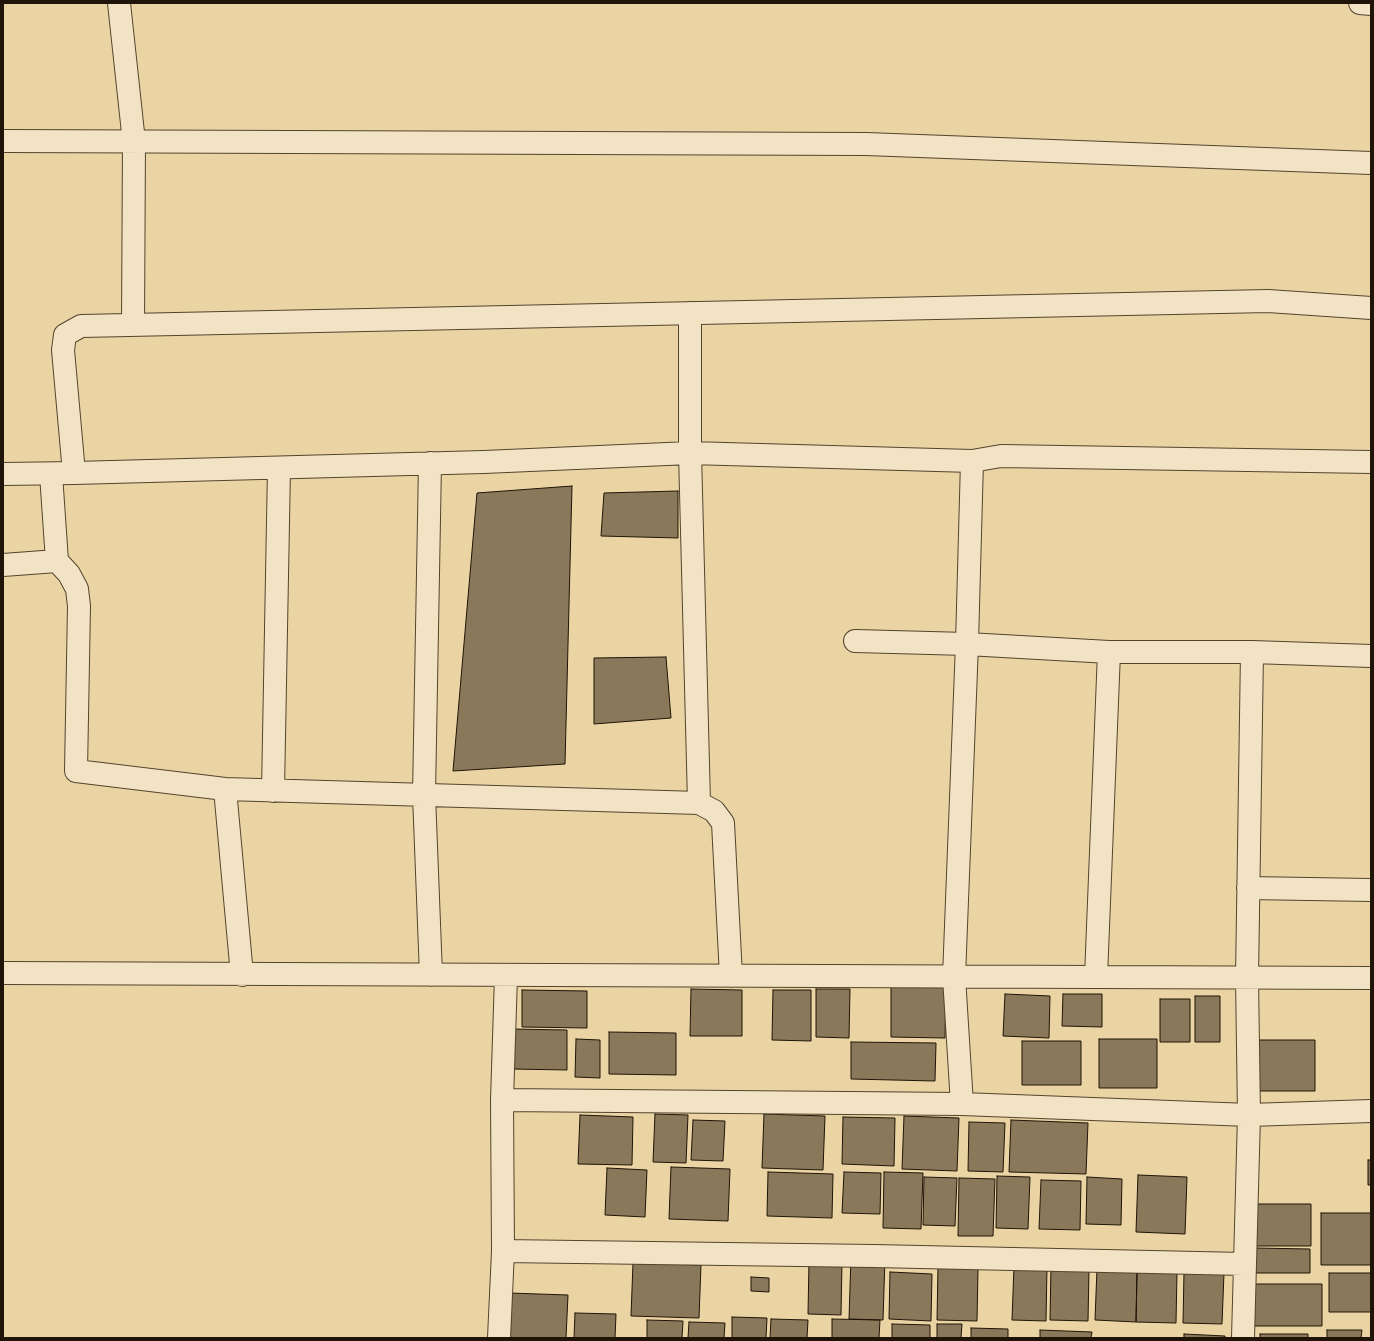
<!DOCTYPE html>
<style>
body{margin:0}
#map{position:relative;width:1374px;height:1341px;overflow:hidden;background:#ebd4a4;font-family:"Old Standard TT",serif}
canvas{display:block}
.frame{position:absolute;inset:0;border:4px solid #1f1407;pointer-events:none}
</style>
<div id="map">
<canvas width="1374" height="1341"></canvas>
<div class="frame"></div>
</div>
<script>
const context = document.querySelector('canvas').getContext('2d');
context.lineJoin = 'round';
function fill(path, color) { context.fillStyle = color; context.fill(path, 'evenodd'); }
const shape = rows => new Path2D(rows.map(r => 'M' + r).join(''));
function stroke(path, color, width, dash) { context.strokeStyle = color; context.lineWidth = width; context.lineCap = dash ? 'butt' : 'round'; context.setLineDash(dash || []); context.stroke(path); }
const building = shape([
 [572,486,565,764,453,771,477,493,572,486],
 [678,491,678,538,601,536,604,493,678,491],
 [666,657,671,718,594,724,594,658,666,657],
 [891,986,946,987,945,1038,891,1037,891,986],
 [691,989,742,990,742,1036,690,1036,691,989],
 [816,989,850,989,849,1038,816,1037,816,989],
 [522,990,587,991,587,1028,522,1027,522,990],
 [773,990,811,990,811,1041,772,1040,773,990],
 [1005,994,1050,996,1049,1038,1003,1036,1005,994],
 [1063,994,1102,994,1102,1027,1062,1026,1063,994],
 [1195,996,1220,996,1220,1042,1195,1042,1195,996],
 [1160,999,1190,999,1190,1042,1160,1042,1160,999],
 [512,1029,567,1030,567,1070,512,1069,512,1029],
 [609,1032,676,1033,676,1075,609,1074,609,1032],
 [576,1039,600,1040,600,1078,575,1077,576,1039],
 [1099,1039,1157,1039,1157,1088,1099,1088,1099,1039],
 [1251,1040,1315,1040,1315,1091,1251,1091,1251,1040],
 [1022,1041,1081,1041,1081,1085,1022,1085,1022,1041],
 [851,1042,936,1043,935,1081,851,1079,851,1042],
 [655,1114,688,1115,686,1163,653,1162,655,1114],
 [764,1114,825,1116,823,1170,762,1168,764,1114],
 [580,1115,633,1117,632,1165,578,1164,580,1115],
 [904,1116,959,1118,957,1171,902,1169,904,1116],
 [843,1117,895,1118,894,1166,842,1164,843,1117],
 [693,1120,725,1121,723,1161,691,1160,693,1120],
 [1011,1120,1088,1123,1086,1174,1009,1172,1011,1120],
 [969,1122,1005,1123,1003,1172,968,1171,969,1122],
 [1368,1160,1371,1160,1371,1185,1368,1185,1368,1160],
 [671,1167,730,1169,728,1221,669,1219,671,1167],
 [607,1168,647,1170,645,1217,605,1215,607,1168],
 [768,1172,833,1174,832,1218,767,1216,768,1172],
 [844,1172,881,1173,880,1214,842,1213,844,1172],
 [884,1172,923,1173,921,1229,883,1228,884,1172],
 [1138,1175,1187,1177,1185,1234,1136,1232,1138,1175],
 [997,1176,1030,1177,1028,1229,996,1228,997,1176],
 [924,1177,957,1178,955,1226,923,1225,924,1177],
 [1087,1177,1122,1179,1121,1225,1086,1224,1087,1177],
 [959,1178,995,1179,993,1236,958,1236,959,1178],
 [1041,1180,1081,1181,1080,1230,1039,1229,1041,1180],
 [1247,1204,1311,1204,1311,1246,1247,1246,1247,1204],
 [1321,1213,1371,1213,1371,1265,1321,1265,1321,1213],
 [1255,1248,1310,1249,1310,1273,1255,1273,1255,1248],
 [851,1257,885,1258,883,1320,849,1319,851,1257],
 [809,1261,842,1262,841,1315,808,1314,809,1261],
 [633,1263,701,1265,699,1318,631,1316,633,1263],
 [1014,1266,1047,1267,1046,1321,1012,1320,1014,1266],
 [938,1267,978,1269,977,1321,937,1320,938,1267],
 [1051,1267,1089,1269,1088,1321,1050,1320,1051,1267],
 [1097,1269,1137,1271,1136,1322,1095,1320,1097,1269],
 [890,1272,932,1274,931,1321,889,1319,890,1272],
 [1137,1272,1177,1272,1176,1323,1136,1322,1137,1272],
 [1184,1272,1224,1273,1222,1324,1183,1323,1184,1272],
 [1329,1273,1371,1273,1371,1312,1329,1312,1329,1273],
 [751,1277,769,1278,769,1292,751,1291,751,1277],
 [1249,1284,1322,1284,1322,1326,1249,1326,1249,1284],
 [509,1293,568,1295,566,1338,507,1338,509,1293],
 [575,1313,616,1314,615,1338,574,1338,575,1313],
 [732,1317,767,1318,766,1338,732,1338,732,1317],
 [771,1319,808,1320,807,1338,770,1338,771,1319],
 [832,1319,880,1320,879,1338,832,1338,832,1319],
 [647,1320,683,1321,682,1338,647,1338,647,1320],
 [689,1322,725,1323,724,1338,688,1338,689,1322],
 [892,1324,930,1325,930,1338,892,1338,892,1324],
 [937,1324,962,1324,961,1338,937,1338,937,1324],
 [971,1328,1008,1329,1008,1338,971,1338,971,1328],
 [1040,1330,1092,1332,1091,1338,1040,1338,1040,1330],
 [1327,1330,1362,1330,1361,1338,1327,1338,1327,1330],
 [1184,1334,1225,1336,1225,1338,1184,1338,1184,1334],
 [1260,1334,1308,1334,1308,1338,1260,1338,1260,1334]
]);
const minor = shape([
 [119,3,134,142,133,325],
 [1360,3,1371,4],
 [3,141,866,144,1371,163],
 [690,313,690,453,699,803],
 [430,463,424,795,431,975],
 [74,473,63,350,65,335,81,326,1268,301,1371,308],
 [3,474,74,473,484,462,690,453,972,461,1001,456,1371,462],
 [57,561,69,574,77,589,79,606,76,771,225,789,242,975],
 [3,565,57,561,51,474],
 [855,641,967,644,1109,652,1252,652,1371,656],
 [225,789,699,803,714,811,723,823,731,976],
 [273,791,279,468],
 [1248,888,1371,890],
 [3,973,1371,978],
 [1096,977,1109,652],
 [502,1100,962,1104,1249,1115,1371,1111],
 [962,1104,954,977,967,644,972,461],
 [503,1251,874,1256,1244,1264],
 [499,1338,503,1251,502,1100,506,976],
 [1243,1338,1249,1115,1247,978,1252,652]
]);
fill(building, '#897859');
stroke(building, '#1f1407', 1);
stroke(minor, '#52442e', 24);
stroke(minor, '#f2e3c4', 22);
</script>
